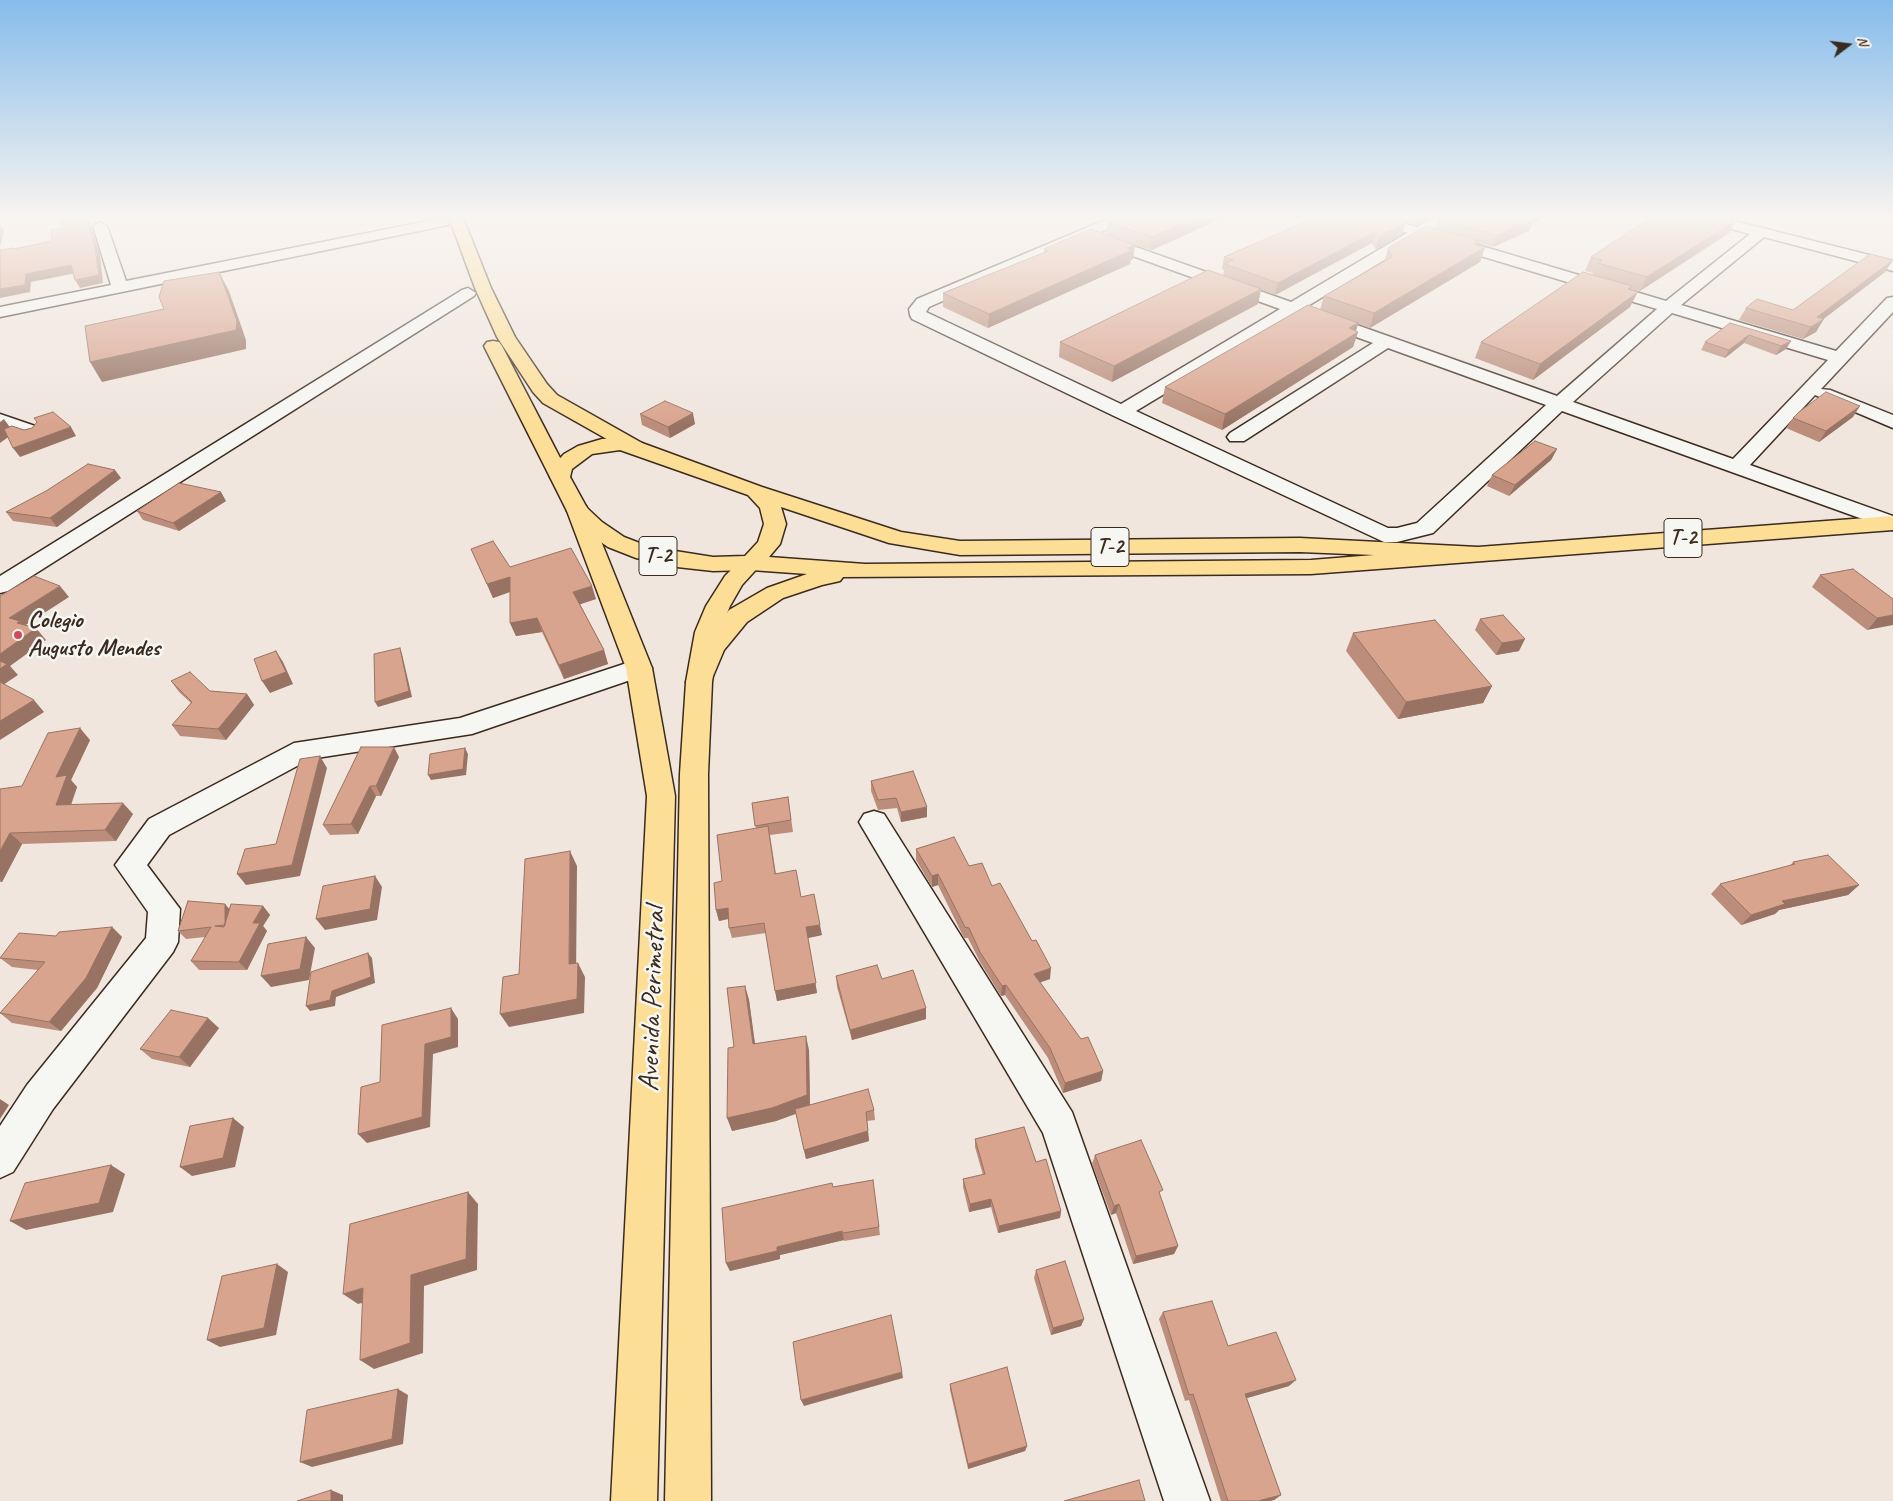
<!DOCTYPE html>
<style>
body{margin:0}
#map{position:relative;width:1893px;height:1501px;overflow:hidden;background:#f0e6de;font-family:Caveat,sans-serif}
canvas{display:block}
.north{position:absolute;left:1823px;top:20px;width:50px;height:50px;-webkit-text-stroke:4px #f6f6f2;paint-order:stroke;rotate:75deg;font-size:14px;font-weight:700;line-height:20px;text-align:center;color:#3b2a1e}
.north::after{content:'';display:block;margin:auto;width:18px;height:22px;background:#3b2a1e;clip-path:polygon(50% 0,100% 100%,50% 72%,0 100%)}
</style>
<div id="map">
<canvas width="1893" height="1501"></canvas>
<div class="north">N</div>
</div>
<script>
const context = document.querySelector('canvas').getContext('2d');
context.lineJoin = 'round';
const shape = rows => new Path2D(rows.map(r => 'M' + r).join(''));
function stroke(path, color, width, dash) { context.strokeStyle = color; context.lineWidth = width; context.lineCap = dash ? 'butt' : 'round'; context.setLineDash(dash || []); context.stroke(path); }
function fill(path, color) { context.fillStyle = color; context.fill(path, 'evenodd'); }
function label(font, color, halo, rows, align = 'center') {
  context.font = font + ' Caveat,sans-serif'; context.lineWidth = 5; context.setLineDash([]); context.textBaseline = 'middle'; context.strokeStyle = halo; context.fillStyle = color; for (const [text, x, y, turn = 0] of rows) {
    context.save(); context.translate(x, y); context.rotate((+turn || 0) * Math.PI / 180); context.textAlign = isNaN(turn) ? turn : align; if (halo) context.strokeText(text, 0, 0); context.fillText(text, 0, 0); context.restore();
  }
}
const minor = shape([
 [1117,215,1135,215,1133,218,929,307,926,312,1121,404,1280,309,1094,242,1091,239,1099,234,1291,302,1407,233,1356,218,1354,215,1375,215,1417,227,1438,215,1455,215,1431,231,1666,301,1750,234,1690,218,1688,215,1711,215,1893,261,1893,271,1764,237,1681,305,1836,351,1887,298,1893,297,1893,312,1821,389,1830,390,1893,415,1893,428,1815,395,1750,465,1893,516,1893,530,1562,411,1433,533,1397,542,1384,542,1114,416,912,319,910,315,909,309,917,299,1117,215],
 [1421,238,1657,309,1557,396,1306,307,1421,238],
 [1672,313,1828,360,1733,459,1573,402,1672,313],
 [1295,315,1373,343,1230,433,1227,437,1230,441,1244,441,1388,348,1546,405,1417,523,1397,528,1388,528,1136,411,1295,315],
 [443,218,450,222,448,225,0,317,0,307,111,285,93,226,100,222,107,226,126,281,443,218],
 [468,288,476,293,474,296,8,591,0,593,0,576,462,290,468,288],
 [0,414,38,427,41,431,38,435,31,437,0,427,0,414],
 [639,659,648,662,652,668,648,674,472,734,310,759,169,835,147,865,180,909,178,942,173,952,53,1109,13,1172,0,1178,0,1126,27,1085,146,938,148,912,115,865,149,819,294,743,460,718,639,659],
 [874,811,884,814,1072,1112,1210,1501,1164,1501,1043,1133,859,822,864,814,874,811]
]);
const major = shape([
 [448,215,462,215,491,288,515,337,547,384,557,395,642,443,645,447,642,451,635,453,628,451,543,403,533,392,497,337,475,288,448,215],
 [493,341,499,342,502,346,570,477,567,481,560,483,553,481,550,477,484,346,487,342,493,341],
 [578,504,586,506,589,511,652,668,675,796,657,1501,611,1501,647,796,626,668,567,511,570,506,578,504],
 [751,556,759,558,762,563,742,585,730,606,719,632,712,682,708,774,711,1501,665,1501,680,774,686,682,695,632,706,606,725,576,743,558,751,556]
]);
const highway = shape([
 [620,438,642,443,762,487,901,532,960,541,1300,538,1478,547,1893,516,1893,530,1311,574,843,577,840,581,822,585,783,598,747,622,724,650,708,688,699,691,690,688,686,682,700,647,729,610,767,588,807,574,751,570,713,571,677,567,636,558,608,547,586,532,567,511,550,477,552,467,564,454,578,446,602,439,620,438],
 [620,450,748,495,760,508,764,524,758,542,745,556,713,557,650,547,624,537,602,522,587,508,570,477,572,469,592,454,620,450],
 [781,507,889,543,960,555,1300,552,1374,555,1311,560,865,564,769,557,780,544,786,524,781,507]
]);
const wall = shape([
 [1229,215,1150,251,1135,245,1133,259,1131,260,1130,264,988,328,943,307,943,293,1044,253,1044,249,1106,235,1108,222],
 [1321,215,1435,215,1417,225,1406,222,1402,234,1376,250,1372,243,1275,295,1261,290,1258,304,1112,382,1059,357,1060,342,1223,276,1224,270,1222,269,1224,257],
 [1439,218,1532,224,1529,231,1493,247,1479,243,1478,245,1485,247,1480,262,1370,328,1358,324,1356,331,1358,332,1353,347,1222,430,1162,403,1165,387,1320,310,1324,296,1384,262,1388,248,1436,229],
 [1729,233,1640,291,1631,289,1630,307,1533,380,1475,358,1481,342,1592,275,1593,273,1585,271,1591,257],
 [1893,260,1885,272,1823,319,1816,332,1803,339,1739,320,1746,308,1793,310],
 [1730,323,1791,341,1786,349,1776,355,1744,343,1725,358,1701,350,1705,342],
 [640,414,695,424,670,438,642,425],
 [1853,417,1819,442,1786,428,1793,418],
 [1557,449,1551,460,1509,496,1487,486,1492,475],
 [121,478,57,527,13,521,6,512],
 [226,501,179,531,143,520,137,511],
 [471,549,510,567,596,599,580,604,604,650,608,664,564,679,542,632,516,636,510,623,510,592,493,598],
 [1820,575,1893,599,1867,630,1812,587],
 [1480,619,1519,651,1496,655,1475,630],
 [1353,633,1492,686,1483,703,1398,719,1346,651],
 [171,681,210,691,247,694,254,705,226,740,180,736,172,725,191,703,179,692],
 [90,740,71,780,77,787,71,805,133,814,116,841,22,844,2,882,0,882,0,789,22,786],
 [399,757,381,796,376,796,358,834,330,835,323,825],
 [871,781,927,817,901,822,897,808,878,810,871,791],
 [788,797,793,832,770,835,776,874,801,897,822,935,808,938,817,993,777,1001,766,933,732,938,729,928,729,919,719,921,716,910,722,881,756,828,752,803],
 [916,849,969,866,992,886,1050,979,1040,982,1103,1071,1101,1081,1063,1093,1048,1058,1005,995,1001,996,980,962,968,938,964,938,938,885,932,887,916,860],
 [1793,862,1859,885,1848,895,1779,910,1775,914,1741,925,1711,894,1720,884,1790,866],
 [263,906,270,915,263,926,267,931,247,970,199,970,191,961,205,937,186,939,178,931,230,909],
 [112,927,122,937,97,988,61,1031,12,1023,0,1013,38,970,12,967,0,958,56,936],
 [836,976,882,979,926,1019,852,1040,837,987],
 [745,986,749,1000,755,1044,809,1050,810,1105,874,1110,875,1120,867,1121,869,1141,806,1159,796,1114,776,1121,732,1131,734,1047],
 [219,1028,190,1067,152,1059,140,1049],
 [975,1139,1036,1162,1061,1211,1060,1218,998,1233,991,1207,969,1212,963,1187,963,1179,983,1175,975,1147],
 [1095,1155,1160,1196,1178,1246,1174,1254,1133,1264,1116,1213,1111,1215,1092,1164],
 [873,1180,880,1235,844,1241,844,1240,780,1255,780,1259,730,1271,726,1263,833,1187],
 [1036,1270,1084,1319,1081,1326,1051,1335,1034,1278],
 [1163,1312,1228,1346,1289,1386,1247,1398,1281,1495,1274,1500,1269,1501,1221,1501,1189,1400,1185,1401,1159,1319],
 [950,1384,1027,1446,1025,1451,968,1469,950,1390]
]);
const shadedWall = shape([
 [86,215,87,215,100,254,103,283,80,288,75,280],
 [1202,215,1229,215,1150,251,1152,237],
 [1420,215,1435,215,1417,225],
 [1530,215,1550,215,1532,224,1529,231,1493,247,1497,235],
 [1736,220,1729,233,1640,291,1647,277],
 [1406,222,1402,234,1376,250,1379,237],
 [0,224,4,230,0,247],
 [1376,231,1372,243,1275,295,1278,283],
 [1479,241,1475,253,1485,247,1480,262,1370,328,1374,313,1474,244],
 [1135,245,1133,259,1131,260,1130,264,988,328,989,314],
 [1893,260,1885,272,1821,321,1824,319,1816,332,1803,339,1817,317],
 [71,265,76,273,31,282,30,292,0,298,0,289,26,274],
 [219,272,229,291,246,340,246,349,102,382,90,362],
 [1632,286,1625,301,1638,292,1630,307,1533,380,1540,364,1628,289],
 [1261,289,1258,304,1112,382,1114,366],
 [1358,323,1355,334,1358,332,1353,347,1222,430,1225,414,1349,328],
 [1749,335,1744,343,1725,358,1729,350],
 [1791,341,1786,349,1776,355,1781,346],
 [1860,406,1853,417,1819,442,1826,431],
 [693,413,695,424,670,438,668,427],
 [4,419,14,433,0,443,0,422],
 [71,427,76,436,20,457,13,448],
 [1557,449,1551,460,1509,496,1515,485],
 [115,470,121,478,57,527,50,518],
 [221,492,226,501,179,531,173,523],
 [510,577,515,590,493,598,487,584],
 [60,586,69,597,24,626,30,633,9,618],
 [592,586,596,599,578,605,573,592],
 [1893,615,1893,625,1867,630,1877,618],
 [537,618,542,632,516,636,510,623],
 [36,628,46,640,10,666,18,675,0,687,0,654],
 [1525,639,1519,651,1496,655,1502,643],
 [400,648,402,654,412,697,378,707,375,702],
 [604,650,608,664,564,679,559,665],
 [276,651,283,662,293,684,270,693,262,681],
 [1492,686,1483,703,1398,719,1406,702],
 [247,694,254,705,226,740,218,729],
 [34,700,44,712,0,740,0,721],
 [80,728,90,740,71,780,77,787,67,816,56,805,56,777],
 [394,747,399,757,381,796,376,786],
 [465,748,468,754,466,775,431,780,428,775],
 [320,756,327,768,300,876,246,885,237,874,292,865],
 [370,786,376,796,358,834,351,824],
 [123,803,133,814,116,841,105,830],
 [927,807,927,817,901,822,901,812],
 [10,833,22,844,2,882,0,880,0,851],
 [570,851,577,866,576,978,569,964],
 [938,874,938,885,932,887,932,876],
 [375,876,382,887,377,920,325,930,316,919],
 [1859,885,1848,895,1779,910,1775,914,1741,925,1751,915,1782,901],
 [225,904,232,912,225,925],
 [263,906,270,915,263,926,267,931,247,970,239,962,253,923],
 [728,908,731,918,719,921,716,910],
 [820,925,822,935,808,938,817,993,777,1001,775,991,806,927],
 [112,927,122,937,97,988,61,1031,49,1022],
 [306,937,315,948,309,980,271,987,261,976],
 [368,953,372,958,375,983,336,997,335,1006,310,1011,306,1006,332,991],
 [578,963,585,977,584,1013,509,1027,500,1014],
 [1051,968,1050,979,1033,985,1034,974],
 [1006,985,1005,995,1001,996,1002,986],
 [745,986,749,1000,757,1059,753,1044],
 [451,1008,458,1019,458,1047,433,1054,430,1127,367,1143,358,1134],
 [926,1008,926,1019,852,1040,850,1030],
 [208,1018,219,1028,190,1067,179,1057],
 [806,1036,809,1050,810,1108,776,1121,732,1131,727,1118],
 [1103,1071,1101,1081,1063,1093,1065,1083],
 [0,1099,9,1105,0,1119],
 [866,1112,869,1141,806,1159,804,1150],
 [233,1118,244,1127,235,1167,192,1176,180,1167],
 [111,1165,125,1174,113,1212,26,1230,10,1221],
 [468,1192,478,1204,477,1270,424,1286,423,1353,374,1369,360,1360,411,1275],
 [991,1199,991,1207,969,1212,970,1204],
 [1119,1204,1116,1213,1111,1215,1114,1206],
 [1061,1211,1060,1218,998,1233,999,1226],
 [842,1231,844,1240,780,1255,780,1259,730,1271,726,1263,777,1247],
 [1178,1246,1174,1254,1133,1264,1136,1256],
 [277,1264,288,1272,276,1335,220,1347,207,1340],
 [363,1288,377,1299,358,1304,343,1294],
 [1084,1319,1081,1326,1051,1335,1053,1328],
 [902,1372,903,1378,804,1406,801,1400],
 [1296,1380,1289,1386,1240,1400,1245,1394],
 [398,1389,408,1395,403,1444,312,1467,300,1462],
 [1027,1446,1025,1451,968,1469,968,1464],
 [331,1490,343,1495,343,1501,331,1501],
 [1281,1495,1274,1500,1269,1501,1258,1501]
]);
const building = shape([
 [57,215,86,215,95,247,99,275,75,280,71,265,26,274,25,285,0,289,0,250,13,248,14,249,52,241,51,230,63,228,57,215],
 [1125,215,1202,215,1152,237,1108,222,1125,215],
 [1321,215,1382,215,1406,222,1379,237,1376,231,1278,283,1225,264,1233,260,1224,257,1321,215],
 [1445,215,1530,215,1527,216,1534,219,1497,235,1439,218,1445,215],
 [1654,215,1716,215,1736,220,1647,277,1598,263,1602,260,1591,257,1654,215],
 [1426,226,1479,241,1474,244,1485,247,1374,313,1324,296,1392,257,1388,248,1426,226],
 [1091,229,1135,245,1127,248,1132,250,989,314,943,293,1048,251,1044,249,1091,229],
 [1870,254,1893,260,1817,317,1824,319,1811,327,1746,308,1757,299,1793,310,1870,254],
 [1208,270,1261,289,1114,366,1060,342,1208,270],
 [219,272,237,321,236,330,90,362,85,326,164,309,159,297,164,281,219,272],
 [1583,272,1632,286,1628,289,1638,292,1540,364,1481,342,1583,272],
 [1308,305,1358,323,1349,328,1358,332,1225,414,1165,387,1308,305],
 [1730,323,1791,341,1781,346,1749,335,1729,350,1705,342,1730,323],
 [1826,392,1860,406,1826,431,1793,418,1799,412,1826,392],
 [665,401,693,413,668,427,640,414,665,401],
 [53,412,71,427,13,448,4,429,12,426,24,430,32,428,37,422,34,418,53,412],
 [1535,441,1557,449,1515,485,1492,475,1535,441],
 [88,464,115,470,50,518,6,512,46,491,88,464],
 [179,483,221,492,173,523,137,511,179,483],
 [493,541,510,567,571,548,592,586,573,592,604,650,559,665,537,618,510,623,510,577,487,584,471,549,493,541],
 [1853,569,1893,599,1893,615,1877,618,1820,575,1853,569],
 [34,576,60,586,9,618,20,621,17,623,36,628,0,654,0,596,34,576],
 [1503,615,1525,639,1502,643,1480,619,1503,615],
 [1435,620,1492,686,1406,702,1353,633,1435,620],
 [400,648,409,691,375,702,374,654,400,648],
 [276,651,286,672,262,681,254,659,276,651],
 [0,661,7,664,0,669,0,661],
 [190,672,210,691,247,694,218,729,172,725,192,702,171,681,190,672],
 [0,682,34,700,0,721,0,682],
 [80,728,56,777,67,775,56,805,123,803,105,830,10,833,0,851,0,789,22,786,48,733,80,728],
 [361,747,394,747,376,786,370,786,351,824,323,825,361,747],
 [465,748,463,769,428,775,430,754,465,748],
 [320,756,292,865,237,874,245,849,276,844,300,759,320,756],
 [913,771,927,807,901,812,896,798,878,800,871,781,913,771],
 [788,797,791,820,755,826,752,803,788,797],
 [768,826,775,874,796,870,801,897,814,894,820,925,806,927,816,983,775,991,764,923,729,928,728,908,716,910,714,883,722,881,717,835,768,826],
 [954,837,969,866,982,863,992,886,1000,883,1032,941,1036,940,1051,968,1034,974,1081,1039,1088,1037,1103,1071,1065,1083,1050,1048,1006,985,1002,986,980,952,969,928,965,927,938,874,932,876,916,849,954,837],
 [570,851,569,964,578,963,577,999,500,1014,503,977,519,974,525,859,570,851],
 [1828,855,1859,885,1782,901,1785,904,1751,915,1720,884,1795,864,1793,862,1828,855],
 [375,876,370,909,316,919,323,886,375,876],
 [188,901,225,904,225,925,215,926,224,927,231,904,263,906,253,923,260,923,239,962,191,961,211,927,178,931,188,901],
 [112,927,86,978,49,1022,0,1013,45,962,0,958,19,933,56,936,59,932,112,927],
 [306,937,300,969,261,976,268,944,306,937],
 [368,953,371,977,332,991,330,1000,306,1006,311,972,368,953],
 [877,965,882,979,913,970,926,1008,850,1030,836,976,877,965],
 [745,986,753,1044,806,1036,807,1095,772,1108,727,1118,728,1048,734,1047,727,988,745,986],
 [451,1008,451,1037,425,1044,422,1117,358,1134,361,1087,380,1082,382,1025,451,1008],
 [171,1010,208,1018,179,1057,140,1049,171,1010],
 [868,1089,874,1110,866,1112,868,1131,804,1150,795,1109,868,1089],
 [233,1118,223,1158,180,1167,190,1126,233,1118],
 [1024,1127,1036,1162,1046,1159,1061,1211,999,1226,991,1199,970,1204,963,1179,985,1174,975,1139,1024,1127],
 [1141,1140,1163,1190,1159,1192,1178,1246,1136,1256,1119,1204,1114,1206,1095,1155,1141,1140],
 [111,1165,99,1203,10,1221,25,1183,111,1165],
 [873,1180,879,1227,843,1233,842,1231,777,1247,777,1251,726,1263,722,1208,832,1183,833,1187,873,1180],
 [468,1192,466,1259,411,1275,410,1343,360,1360,363,1288,343,1294,350,1224,468,1192],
 [1065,1261,1084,1319,1053,1328,1036,1270,1065,1261],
 [277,1264,264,1328,207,1340,222,1276,277,1264],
 [1212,1301,1228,1346,1276,1332,1296,1380,1245,1394,1281,1495,1258,1501,1228,1501,1193,1394,1189,1395,1163,1312,1212,1301],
 [891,1315,902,1372,801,1400,793,1342,891,1315],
 [1007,1367,1027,1446,968,1464,950,1384,1007,1367],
 [398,1389,392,1439,300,1462,307,1410,398,1389],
 [1139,1480,1145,1501,1064,1501,1139,1480],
 [331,1490,331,1501,297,1501,331,1490]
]);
const markers = [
 [18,635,5,"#d1495b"]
];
const shields = [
 [1683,538,38],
 [1110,547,38],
 [658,556,38]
];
const shieldNames = [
 ["T-2",1683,538],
 ["T-2",1110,547],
 ["T-2",658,556]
];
const poiNames = [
 ["Colegio",28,621],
 ["Augusto Mendes",28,649]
];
const nearStreetnames = [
 ["Avenida Perimetral",653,999,-88]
];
stroke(minor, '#3b2a1e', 3);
stroke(major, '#3b2a1e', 3);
stroke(highway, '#3b2a1e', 3);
fill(minor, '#f6f6f2');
fill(major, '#fcde96');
fill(highway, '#fcde96');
fill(wall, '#bb8d7a');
fill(shadedWall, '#987363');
fill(building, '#d9a48e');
stroke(building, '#987363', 1);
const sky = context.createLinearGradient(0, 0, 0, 425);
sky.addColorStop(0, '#86bcec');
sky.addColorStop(0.51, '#f8f4f0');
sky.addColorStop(1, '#f8f4f000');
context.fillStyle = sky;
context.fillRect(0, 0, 1893, 425);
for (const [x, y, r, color] of markers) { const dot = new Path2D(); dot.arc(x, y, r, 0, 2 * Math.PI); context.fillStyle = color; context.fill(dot); stroke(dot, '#f6f6f2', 2); }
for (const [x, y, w] of shields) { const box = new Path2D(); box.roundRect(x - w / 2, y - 19.5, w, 39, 4); context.fillStyle = '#f6f6f2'; context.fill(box); stroke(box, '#3b2a1e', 1); }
label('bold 22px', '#3b2a1e', null, shieldNames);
label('bold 24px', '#3b2a1e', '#f6f6f2', poiNames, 'left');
label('29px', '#3b2a1e', '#f6f6f2', nearStreetnames);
</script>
